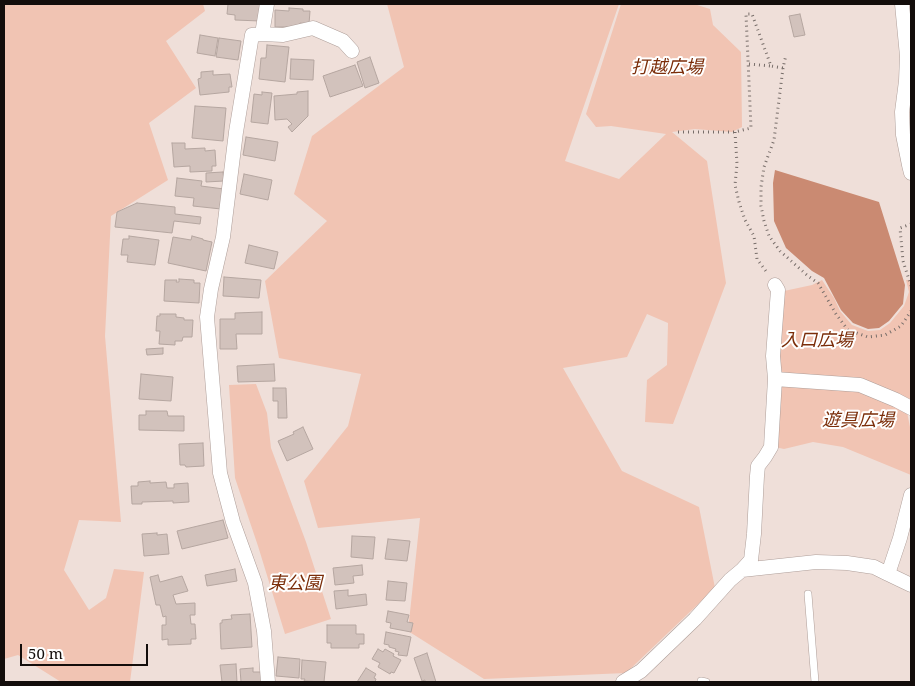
<!DOCTYPE html>
<meta charset="utf-8">
<style>
body{margin:0}
#map{position:relative;width:915px;height:686px;overflow:hidden;background:#efdfd9;font-family:"Noto Serif",serif}
canvas{display:block}
.frame{position:absolute;inset:0;border:5px solid #130d0b;pointer-events:none}
.scale{position:absolute;left:20px;top:644px;width:128px;height:22px;box-sizing:border-box;border:2px solid #130d0b;border-top:0;padding-left:6px;font-size:15px;line-height:18px;white-space:nowrap;color:#130d0b;-webkit-text-stroke:4px #fff;paint-order:stroke}
</style>
<div id="map">
<canvas width="915" height="686"></canvas>
<div class="frame"></div>
<div class="scale">50 m</div>
</div>
<script>
const context = document.querySelector('canvas').getContext('2d');
context.lineJoin = 'round';
function fill(path, color) { context.fillStyle = color; context.fill(path, 'evenodd'); }
const shape = rows => new Path2D(rows.map(r => 'M' + r).join(''));
function stroke(path, color, width, dash) { context.strokeStyle = color; context.lineWidth = width; context.lineCap = dash ? 'butt' : 'round'; context.setLineDash(dash || []); context.stroke(path); }
function label(font, color, halo, rows, align = 'center') {
  context.font = font + ' "Noto Serif","Noto Sans JP",serif'; context.lineWidth = 4; context.setLineDash([]); context.textBaseline = 'middle'; context.strokeStyle = halo; context.fillStyle = color; for (const [text, x, y, turn = 0] of rows) {
    context.save(); context.translate(x, y); context.rotate((+turn || 0) * Math.PI / 180); context.textAlign = isNaN(turn) ? turn : align; if (halo) context.strokeText(text, 0, 0); context.fillText(text, 0, 0); context.restore();
  }
}
const green = shape([
 [4,4,203,4,205,11,166,41,196,88,149,123,168,180,111,216,105,336,121,522,79,520,64,570,89,610,106,598,114,569,144,572,130,682,61,682,18,655,4,659],
 [387,4,619,4,565,161,619,179,666,134,611,126,596,127,586,114,621,4,694,4,710,9,713,25,741,52,742,127,732,132,695,129,672,132,707,161,726,283,673,424,645,422,647,380,667,365,668,323,647,314,627,357,563,368,622,471,699,507,715,588,626,673,484,679,408,631,420,518,318,528,304,481,348,426,361,374,279,358,265,281,327,221,294,194,312,136,404,67],
 [822,280,834,298,840,311,852,325,868,331,880,330,890,323,904,306,909,292,906,280,911,280,911,400,780,375,778,355,784,291,812,285],
 [781,383,865,392,907,412,911,432,911,475,843,447,813,442,784,449,775,447],
 [256,384,267,413,271,448,306,542,331,619,285,634,258,546,235,478,229,385]
]);
const water = shape([
 [775,170,879,202,905,285,903,304,889,321,879,328,868,329,853,323,841,310,824,278,812,271,786,248,774,221,773,183]
]);
const building = shape([
 [228,4,261,4,260,21,235,20,235,15,227,14,228,4],
 [289,8,303,9,303,11,310,11,309,24,300,23,300,27,275,27,275,10,289,11,289,8],
 [800,14,805,35,794,37,789,16,800,14],
 [200,35,218,38,215,56,197,53,200,35],
 [219,38,241,41,238,60,216,57,219,38],
 [267,45,289,47,285,82,259,79,261,58,266,58,267,45],
 [370,57,379,83,365,88,357,62,370,57],
 [291,59,314,60,313,80,290,79,291,59],
 [355,65,363,86,330,97,323,76,355,65],
 [213,71,213,75,230,74,232,87,229,87,229,92,200,95,198,79,201,78,201,72,213,71],
 [308,91,308,116,292,132,288,127,292,124,287,119,275,120,274,96,297,94,297,92,308,91],
 [262,92,272,93,268,124,251,122,254,94,262,95,262,92],
 [195,106,226,108,223,141,192,138,195,106],
 [246,137,278,142,275,161,243,155,246,137],
 [172,143,185,143,185,149,205,148,205,151,215,150,216,166,212,166,212,171,190,172,190,166,174,167,172,143],
 [223,172,224,181,206,182,206,173,223,172],
 [244,174,272,180,268,200,240,194,244,174],
 [177,178,202,181,201,186,224,189,221,209,193,206,194,198,175,196,177,178],
 [137,203,175,207,175,214,201,217,200,224,174,221,172,233,115,227,117,212,137,203],
 [129,236,159,240,155,265,127,262,128,255,121,255,123,239,129,239,129,236],
 [192,236,203,239,203,240,212,242,206,271,168,263,173,237,191,240,192,236],
 [249,245,278,252,274,269,245,263,249,245],
 [224,277,261,280,259,298,223,296,224,277],
 [179,279,194,280,194,283,200,283,199,303,164,301,165,280,177,280,176,282,179,282,179,279],
 [262,312,262,334,236,334,237,349,220,349,220,319,235,319,235,313,262,312],
 [160,314,176,314,176,317,184,318,184,320,193,320,192,337,183,337,182,341,175,341,175,345,159,344,160,331,156,331,157,316,160,316,160,314],
 [163,348,163,354,147,355,146,349,163,348],
 [274,364,275,381,238,382,237,366,274,364],
 [141,374,173,377,171,401,139,399,141,374],
 [273,388,286,388,287,418,278,418,278,401,273,401,273,388],
 [146,411,167,411,168,416,184,416,184,431,139,430,139,415,146,415,146,411],
 [303,427,313,449,287,461,278,441,294,434,293,432,303,427],
 [203,443,204,466,186,467,185,465,180,465,179,444,203,443],
 [150,481,150,483,166,482,167,488,174,488,174,484,188,483,189,502,173,503,173,501,142,502,142,504,132,504,131,486,138,486,138,482,150,481],
 [223,520,228,538,182,549,177,531,223,520],
 [157,533,157,535,167,534,169,554,144,556,142,534,157,533],
 [352,536,375,537,373,559,351,557,352,536],
 [388,539,410,541,407,561,385,559,388,539],
 [362,565,363,575,353,576,354,583,335,585,333,568,362,565],
 [235,569,237,581,207,586,205,575,235,569],
 [158,575,160,582,182,576,188,591,173,595,176,604,195,603,195,615,190,615,191,624,195,624,196,639,191,639,191,644,168,645,168,639,162,640,162,625,166,625,166,616,163,617,160,605,156,605,150,577,158,575],
 [388,581,407,583,405,601,386,600,388,581],
 [348,590,348,596,366,594,367,605,336,609,334,591,348,590],
 [388,611,409,615,407,622,413,623,411,632,390,628,391,623,386,622,388,611],
 [250,614,252,647,221,649,220,623,222,623,222,620,232,619,231,615,250,614],
 [327,625,356,625,356,634,364,634,364,644,359,644,359,648,331,648,331,643,327,643,327,625],
 [386,632,411,637,407,656,398,655,399,652,395,651,396,649,389,647,389,645,384,644,386,632],
 [378,649,383,652,385,649,394,654,393,656,401,660,394,673,391,672,390,674,378,667,380,663,372,659,378,649],
 [427,653,436,682,425,682,425,680,422,681,414,658,427,653],
 [278,657,300,659,299,678,276,676,278,657],
 [302,660,326,662,324,682,304,681,305,679,301,679,302,660],
 [236,664,237,682,222,682,220,665,236,664],
 [253,668,253,672,261,672,262,682,241,682,240,669,253,668],
 [366,668,376,674,374,678,376,679,375,682,357,682,366,668]
]);
const path = shape([
 [749,64,771,66],
 [783,68,774,140,764,167,761,187,761,206,764,221,769,236,780,251,808,276,818,283,836,314,848,330,868,337,885,335,901,326,911,311],
 [678,132,735,132,751,128,746,14,752,14,771,66,783,68,786,55],
 [735,132,737,164,735,185,739,202,745,220,754,236,757,259,768,274],
 [911,224,900,228,903,261,911,286]
]);
const lane = shape([
 [808,594,815,682],
 [701,681,706,682]
]);
const street = shape([
 [267,4,262,34,252,35,236,132,223,237,211,289,207,317,220,473,233,522,255,583,264,631,268,682],
 [902,4,907,56,906,81,902,112,903,135,909,165,911,173],
 [262,34,283,35,313,28,343,41,352,51],
 [775,379,773,356,778,290,775,285],
 [911,495,900,538,888,574,911,585],
 [742,570,751,560,754,534,757,476,758,466,765,457,771,447,775,379,860,385,896,400,911,408],
 [623,682,641,671,695,619,730,580,742,570,816,562,847,563,874,567,888,574]
]);
const parkNames = [
 ["打越広場",667,68],
 ["入口広場",817,341],
 ["遊具広場",858,421],
 ["東公園",295,584]
];
fill(green, '#f1c4b3');
fill(water, '#ca8a72');
fill(building, '#d2c2bc');
stroke(building, '#b5a6a0', 1);
stroke(lane, '#ae9e99', 8);
stroke(street, '#ae9e99', 15);
stroke(path, '#776d69', 3, [1, 4]);
stroke(lane, '#fff', 7);
stroke(street, '#fff', 14);
label('italic 18px', '#7b2d09', '#fff', parkNames);
</script>
